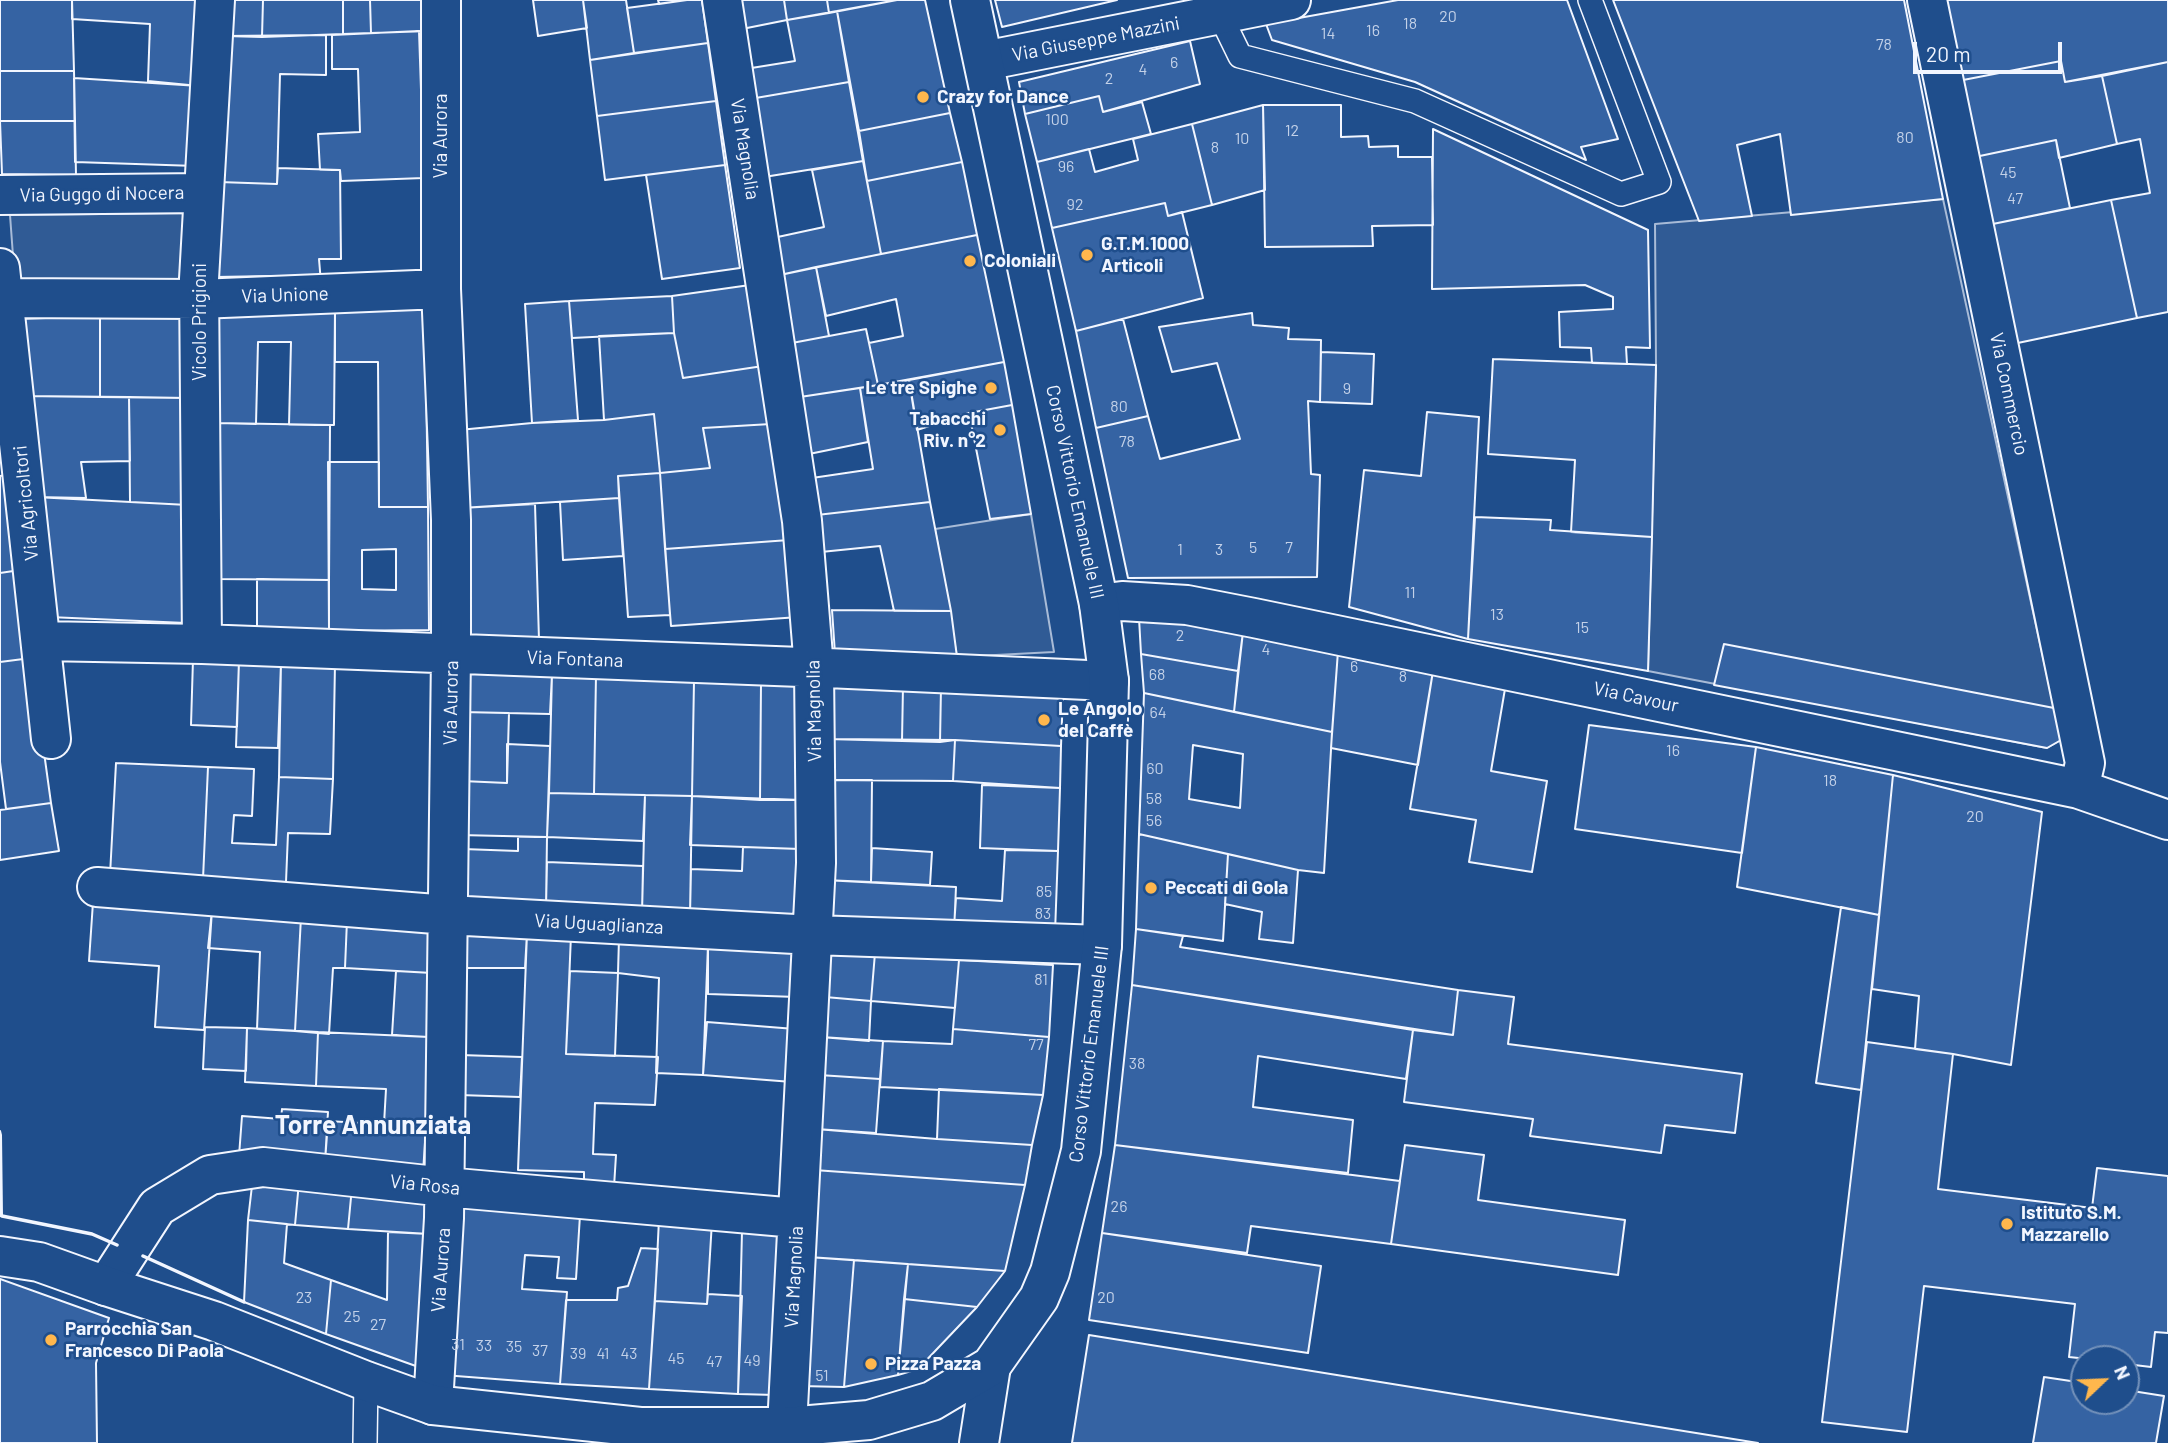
<!DOCTYPE html>
<meta charset="utf-8">
<style>
body{margin:0}
#map{position:relative;width:2168px;height:1443px;overflow:hidden;background:#1f4e8c;font-family:Barlow,sans-serif}
canvas{display:block}
.north{position:absolute;left:2070px;top:1345px;width:70px;height:70px;box-sizing:border-box;background:#1f4e8c;border:2px solid #7391ba;border-radius:50%;rotate:67deg;font-size:19px;font-weight:700;line-height:28px;text-align:center;color:#f2f6ff}
.north::after{content:'';display:block;margin:auto;width:24px;height:32px;background:#ffb74d;clip-path:polygon(50% 0,100% 100%,50% 72%,0 100%)}
.scale{position:absolute;left:1913px;top:42px;width:149px;height:32px;box-sizing:border-box;border:4px solid #f2f6ff;border-top:0;padding-left:9px;font-size:21px;line-height:24px;white-space:nowrap;color:#f2f6ff;-webkit-text-stroke:5px #1f4e8c;paint-order:stroke}
</style>
<div id="map">
<canvas width="2168" height="1443"></canvas>
<div class="north">N</div>
<div class="scale">20 m</div>
</div>
<script>
const context = document.querySelector('canvas').getContext('2d');
context.lineJoin = 'round';
function fill(path, color) { context.fillStyle = color; context.fill(path, 'evenodd'); }
const shape = rows => new Path2D(rows.map(r => 'M' + r).join(''));
function stroke(path, color, width, dash) { context.strokeStyle = color; context.lineWidth = width; context.lineCap = dash ? 'butt' : 'round'; context.setLineDash(dash || []); context.stroke(path); }
function label(font, color, halo, rows, align = 'center') {
  context.font = font + ' Barlow,sans-serif'; context.lineWidth = 5; context.setLineDash([]); context.textBaseline = 'middle'; context.strokeStyle = halo; context.fillStyle = color; for (const [text, x, y, turn = 0] of rows) {
    context.save(); context.translate(x, y); context.rotate((+turn || 0) * Math.PI / 180); context.textAlign = isNaN(turn) ? turn : align; if (halo) context.strokeText(text, 0, 0); context.fillText(text, 0, 0); context.restore();
  }
}
const built = shape([
 [1943,199,2061,740,2047,748,1648,671,1656,365,1655,224,1943,199],
 [191,213,187,287,15,283,10,215,191,213],
 [1031,514,1054,652,957,657,935,529,1031,514]
]);
const building = shape([
 [0,0,72,0,74,71,0,71,0,0],
 [72,0,201,0,199,86,148,81,150,24,72,19,72,0],
 [226,0,263,0,262,37,225,36,226,0],
 [263,0,343,0,343,34,262,37,263,0],
 [343,0,370,0,371,33,343,34,343,0],
 [370,0,429,0,429,31,371,33,370,0],
 [533,0,583,0,587,28,538,36,533,0],
 [583,0,626,0,634,53,590,60,583,0],
 [658,0,687,0,659,4,658,0],
 [687,0,702,0,708,43,634,53,627,8,687,0],
 [731,0,784,0,787,20,737,30,731,0],
 [784,0,827,0,829,13,787,20,784,0],
 [827,0,897,0,829,13,827,0],
 [897,0,925,0,950,113,859,131,837,11,897,0],
 [995,0,1117,0,1002,27,995,0],
 [1398,0,1567,0,1618,139,1581,147,1586,160,1415,82,1272,40,1266,24,1398,0],
 [1613,0,1904,0,1943,199,1791,215,1780,134,1737,145,1752,216,1699,221,1613,0],
 [1942,0,2168,0,2168,62,2065,82,2061,61,1958,81,1942,0],
 [837,11,849,82,744,100,739,70,795,61,787,20,837,11],
 [419,31,424,178,341,181,340,170,320,170,318,134,360,132,358,69,332,69,332,35,419,31],
 [326,35,326,75,280,74,277,184,219,182,225,36,326,35],
 [1190,41,1200,84,1103,112,1099,96,1025,114,1019,82,1190,41],
 [708,43,716,101,597,116,590,60,708,43],
 [2061,61,2065,82,2102,76,2117,144,2059,158,2056,140,1975,157,1958,81,2061,61],
 [2168,62,2168,312,2137,318,2111,200,2150,193,2140,139,2117,144,2102,76,2168,62],
 [0,71,74,71,75,121,0,121,0,71],
 [74,78,199,86,196,166,75,162,74,78],
 [849,82,863,161,758,178,744,100,849,82],
 [1099,96,1103,112,1142,102,1151,134,1037,162,1025,114,1099,96],
 [716,101,725,165,605,180,597,116,716,101],
 [1263,105,1341,105,1341,137,1368,136,1369,147,1398,146,1398,157,1432,157,1433,225,1372,226,1373,246,1265,247,1263,105],
 [1263,105,1265,190,1212,205,1192,124,1263,105],
 [950,113,962,162,867,181,859,131,950,113],
 [0,121,75,121,76,175,2,174,0,121],
 [1192,124,1212,205,1168,216,1165,203,1052,228,1037,162,1089,149,1095,172,1138,160,1133,139,1192,124],
 [1433,129,1648,230,1650,348,1626,347,1627,364,1592,363,1591,348,1560,347,1559,312,1613,309,1613,297,1585,285,1432,289,1433,129],
 [2056,140,2070,208,1988,225,1975,157,2056,140],
 [863,161,881,254,780,275,773,238,824,227,812,170,863,161],
 [962,162,977,235,881,254,867,181,962,162],
 [725,165,740,268,662,279,646,175,725,165],
 [278,168,340,170,341,259,319,259,321,283,273,283,272,276,216,277,219,182,277,184,278,168],
 [2111,200,2137,318,2013,344,1988,225,2111,200],
 [1165,203,1168,216,1182,212,1203,298,1076,331,1052,228,1165,203],
 [977,235,1004,362,878,385,869,343,903,336,896,299,826,316,816,267,977,235],
 [816,267,829,336,792,343,780,275,816,267],
 [750,285,763,366,683,378,674,333,672,296,750,285],
 [672,296,674,333,572,338,569,301,672,296],
 [569,301,578,420,532,423,525,304,569,301],
 [425,308,428,507,379,507,378,362,335,362,335,309,425,308],
 [214,309,335,309,334,425,289,425,291,342,258,342,256,424,218,423,214,309],
 [1252,313,1253,325,1289,328,1288,339,1321,340,1320,402,1308,401,1311,474,1320,475,1317,577,1128,578,1096,428,1148,416,1160,459,1240,439,1217,363,1172,372,1159,327,1252,313],
 [100,316,186,317,187,398,100,397,100,316],
 [100,316,100,397,23,396,18,319,100,316],
 [1123,319,1148,416,1096,428,1076,331,1123,319],
 [866,329,878,385,800,397,792,343,866,329],
 [674,333,683,378,763,366,771,424,703,428,710,468,660,473,654,414,604,420,599,336,674,333],
 [1321,352,1374,354,1372,404,1320,402,1321,352],
 [1493,359,1656,365,1652,537,1571,532,1575,460,1488,454,1493,359],
 [1004,362,1012,405,969,413,917,430,909,380,1004,362],
 [909,380,930,502,817,515,812,478,873,469,860,388,909,380],
 [860,388,868,442,809,454,800,397,860,388],
 [23,396,129,397,130,461,81,462,86,498,35,497,23,396],
 [129,397,187,398,188,505,130,502,129,397],
 [1012,405,1031,514,990,519,969,413,1012,405],
 [1427,412,1479,417,1468,639,1349,607,1364,470,1421,476,1427,412],
 [654,414,660,473,618,476,619,498,461,508,459,430,532,423,604,420,654,414],
 [218,423,330,425,329,580,215,579,218,423],
 [771,424,789,540,665,549,660,473,710,468,703,428,771,424],
 [328,462,379,462,379,507,428,507,429,630,329,631,328,462],
 [396,549,396,590,362,589,362,550,396,549],
 [660,473,670,615,628,617,618,476,660,473],
 [10,474,20,570,0,573,0,476,10,474],
 [35,497,188,505,186,623,49,617,35,497],
 [619,498,623,556,563,560,560,502,619,498],
 [930,502,951,611,894,611,880,546,821,552,817,515,930,502],
 [535,504,539,640,466,641,461,508,535,504],
 [1475,517,1551,520,1550,530,1652,537,1648,671,1468,639,1475,517],
 [789,540,799,617,671,626,665,549,789,540],
 [20,570,31,658,0,662,0,573,20,570],
 [257,579,329,580,329,631,257,630,257,579],
 [832,610,951,611,957,657,835,654,832,610],
 [1139,618,1243,632,1238,671,1141,654,1139,618],
 [1243,632,1338,651,1332,732,1234,712,1243,632],
 [1724,644,2054,708,2061,740,2047,748,1714,685,1724,644],
 [1338,651,1433,671,1418,765,1331,748,1338,651],
 [1141,654,1238,671,1234,712,1144,693,1141,654],
 [31,658,51,803,6,809,0,762,0,662,31,658],
 [193,659,239,660,237,727,191,725,193,659],
 [239,660,281,662,278,748,236,747,239,660],
 [281,662,335,663,333,779,279,777,281,662],
 [464,671,552,674,550,714,462,712,464,671],
 [1433,671,1506,683,1491,771,1547,781,1532,872,1469,862,1476,820,1410,809,1433,671],
 [552,674,596,675,594,794,549,793,552,674],
 [596,675,694,681,692,796,594,794,596,675],
 [694,681,761,683,760,800,692,796,694,681],
 [761,683,803,683,801,800,760,800,761,683],
 [829,684,903,686,902,741,827,739,829,684],
 [903,686,941,687,940,742,902,741,903,686],
 [941,687,1063,693,1061,746,955,740,940,742,941,687],
 [1144,693,1332,732,1324,873,1298,870,1139,834,1144,693],
 [1193,745,1243,754,1240,808,1189,799,1193,745],
 [462,712,509,713,507,783,462,781,462,712],
 [1589,725,1756,747,1742,853,1575,829,1589,725],
 [827,739,955,740,953,781,826,780,827,739],
 [955,740,1061,746,1060,788,953,781,955,740],
 [507,744,550,746,547,837,459,835,462,781,507,783,507,744],
 [1756,747,1893,775,1879,915,1737,887,1756,747],
 [116,763,208,767,203,879,110,875,116,763],
 [208,767,254,769,252,816,234,815,232,843,276,845,279,777,333,779,330,834,288,833,286,882,203,879,208,767],
 [1893,775,2042,812,2011,1065,1953,1054,1915,1049,1919,996,1872,989,1893,775],
 [826,780,872,780,871,882,824,880,826,780],
 [982,785,1060,788,1058,851,980,848,982,785],
 [549,793,645,795,643,841,547,837,549,793],
 [645,795,692,796,690,915,642,913,645,795],
 [692,796,801,800,800,849,690,845,692,796],
 [51,803,59,851,0,860,0,810,51,803],
 [1139,834,1228,854,1223,941,1136,929,1139,834],
 [518,837,547,837,546,907,461,905,463,849,518,851,518,837],
 [743,847,800,849,798,919,690,915,691,869,742,871,743,847],
 [872,848,932,852,930,885,871,882,872,848],
 [1005,850,1058,851,1055,933,954,927,956,898,1002,901,1005,850],
 [1228,854,1298,870,1293,943,1259,939,1262,912,1225,904,1228,854],
 [547,862,643,866,642,913,546,907,547,862],
 [824,880,956,887,954,932,823,925,824,880],
 [93,902,212,910,204,1030,155,1027,159,966,89,961,93,902],
 [1841,907,1879,915,1861,1090,1816,1083,1841,907],
 [212,910,301,917,295,1031,257,1029,260,952,208,948,212,910],
 [301,917,347,920,345,968,333,968,329,1034,295,1031,301,917],
 [347,920,436,925,432,973,345,968,347,920],
 [1136,929,1183,936,1180,947,1458,990,1453,1035,1132,985,1136,929],
 [465,933,527,933,525,968,462,968,465,933],
 [527,933,571,935,566,1054,658,1057,655,1105,595,1103,593,1154,616,1155,614,1187,584,1185,584,1172,518,1170,527,933],
 [619,938,708,945,703,1075,656,1073,659,978,618,973,619,938],
 [708,945,799,948,797,997,708,994,708,945],
 [829,949,875,953,871,1001,825,997,829,949],
 [875,953,959,960,955,1008,871,1001,875,953],
 [959,960,1053,965,1049,1037,953,1029,959,960],
 [396,971,432,973,429,1037,392,1035,396,971],
 [570,971,618,973,615,1056,566,1054,570,971],
 [1132,985,1413,1030,1406,1079,1258,1056,1253,1107,1353,1120,1348,1173,1115,1145,1132,985],
 [1458,990,1514,997,1508,1044,1742,1074,1735,1133,1665,1125,1661,1153,1530,1136,1533,1119,1404,1102,1413,1030,1453,1035,1458,990],
 [825,997,871,1001,869,1041,821,1037,825,997],
 [707,1022,795,1029,792,1082,703,1075,707,1022],
 [205,1027,247,1028,246,1071,203,1069,205,1027],
 [247,1028,318,1032,316,1086,245,1082,247,1028],
 [953,1029,1049,1037,1043,1095,880,1087,883,1041,952,1044,953,1029],
 [318,1032,429,1037,426,1127,384,1124,386,1089,316,1086,318,1032],
 [821,1037,883,1041,880,1079,819,1075,821,1037],
 [1867,1042,1953,1054,1938,1189,2092,1208,2097,1168,2168,1176,2168,1333,2155,1332,2151,1367,2126,1364,2126,1359,2088,1359,2069,1357,2075,1304,1924,1286,1907,1432,1822,1422,1867,1042],
 [460,1055,522,1057,520,1097,459,1095,460,1055],
 [819,1075,880,1079,876,1133,816,1129,819,1075],
 [939,1089,1043,1095,1032,1145,937,1139,939,1089],
 [282,1109,328,1112,325,1162,239,1156,242,1116,281,1119,282,1109],
 [328,1121,426,1127,423,1173,325,1162,328,1121],
 [816,1129,937,1139,1032,1145,1025,1185,814,1170,816,1129],
 [0,1131,1,1135,2,1216,0,1216,0,1131],
 [1115,1145,1400,1181,1391,1244,1251,1226,1247,1253,1102,1233,1115,1145],
 [1405,1145,1484,1155,1478,1200,1625,1220,1618,1275,1391,1244,1405,1145],
 [814,1170,1025,1185,1005,1271,808,1257,814,1170],
 [253,1177,299,1182,295,1225,248,1220,253,1177],
 [299,1182,352,1187,348,1229,295,1225,299,1182],
 [352,1187,430,1194,429,1234,348,1229,352,1187],
 [456,1205,580,1215,576,1279,557,1278,559,1257,525,1255,522,1289,567,1292,560,1384,443,1375,456,1205],
 [659,1219,712,1221,707,1304,655,1301,659,1219],
 [248,1220,287,1224,284,1263,331,1280,326,1334,244,1302,248,1220],
 [742,1231,784,1233,775,1395,738,1394,742,1231],
 [388,1232,429,1234,427,1370,326,1334,331,1280,387,1300,388,1232],
 [1102,1233,1321,1266,1308,1353,1089,1320,1102,1233],
 [641,1248,658,1249,649,1389,560,1384,566,1300,617,1300,618,1288,628,1286,641,1248],
 [808,1257,854,1260,844,1387,800,1386,808,1257],
 [854,1260,908,1264,898,1375,844,1387,854,1260],
 [908,1264,1005,1271,977,1307,904,1299,908,1264],
 [0,1279,109,1318,96,1363,97,1443,0,1443,0,1279],
 [708,1294,742,1296,738,1394,649,1389,655,1301,707,1304,708,1294],
 [904,1299,977,1307,918,1369,898,1375,904,1299],
 [1089,1335,1758,1443,1072,1443,1089,1335],
 [2044,1377,2084,1383,2084,1401,2126,1401,2126,1390,2164,1396,2156,1443,2033,1443,2044,1377]
]);
const lane = shape([
 [1220,15,1240,56,1415,101,1621,194,1659,182,1590,0],
 [365,1443,366,1381]
]);
const street = shape([
 [722,0,802,521,814,668,816,863,787,1427],
 [1927,0,2085,763,2079,789],
 [984,61,1291,0],
 [0,195,204,193],
 [0,268,51,739],
 [3,298,199,299,441,289],
 [1099,604,1122,601,1187,605,1254,618,2079,789,2168,820],
 [41,641,202,644,827,668,1109,681],
 [202,644,199,279,215,0],
 [97,887,448,915,813,935,1102,945],
 [106,1286,157,1207,210,1175,263,1167,445,1187,796,1218],
 [433,1405,444,1218,451,654,451,520,441,289,441,0],
 [979,1443,991,1366]
]);
const secondary = shape([
 [0,1256,39,1262,106,1286,214,1321,366,1381,433,1405,640,1427,787,1427,869,1420,932,1401,991,1366,1039,1298,1050,1272,1081,1151,1102,945,1109,681,1099,604,970,0]
]);
const wall = shape([
 [2,1216,92,1234,117,1245],
 [143,1256,244,1302]
]);
const markers = [
 [923,97,7,"#ffb74d"],
 [1087,255,7,"#ffb74d"],
 [970,261,7,"#ffb74d"],
 [991,388,7,"#ffb74d"],
 [1000,430,7,"#ffb74d"],
 [1044,720,7,"#ffb74d"],
 [1151,888,7,"#ffb74d"],
 [2007,1224,7,"#ffb74d"],
 [51,1340,7,"#ffb74d"],
 [871,1364,7,"#ffb74d"]
];
const numberNames = [
 ["20",1448,17],
 ["18",1410,24],
 ["16",1373,31],
 ["14",1328,34],
 ["78",1884,45],
 ["6",1174,63],
 ["4",1143,70],
 ["2",1109,79],
 ["100",1057,120],
 ["12",1292,131],
 ["80",1905,138],
 ["10",1242,139],
 ["8",1215,148],
 ["96",1066,167],
 ["45",2008,173],
 ["47",2015,199],
 ["92",1075,205],
 ["9",1347,389],
 ["80",1119,407],
 ["78",1127,442],
 ["5",1253,548],
 ["7",1289,548],
 ["1",1180,550],
 ["3",1219,550],
 ["11",1410,593],
 ["13",1497,615],
 ["15",1582,628],
 ["2",1180,636],
 ["4",1266,650],
 ["6",1354,667],
 ["68",1157,675],
 ["8",1403,677],
 ["64",1158,713],
 ["16",1673,751],
 ["60",1155,769],
 ["18",1830,781],
 ["58",1154,799],
 ["20",1975,817],
 ["56",1154,821],
 ["85",1044,892],
 ["83",1043,914],
 ["81",1041,980],
 ["77",1036,1045],
 ["38",1137,1064],
 ["26",1119,1207],
 ["23",304,1298],
 ["20",1106,1298],
 ["25",352,1317],
 ["27",378,1325],
 ["31",458,1345],
 ["33",484,1346],
 ["35",514,1347],
 ["37",540,1351],
 ["39",578,1354],
 ["41",603,1354],
 ["43",629,1354],
 ["45",676,1359],
 ["49",752,1361],
 ["47",714,1362],
 ["51",822,1376]
];
const streetNames = [
 ["Via Giuseppe Mazzini",1096,39,-11],
 ["Via Aurora",441,136,-90],
 ["Via Magnolia",745,149,81],
 ["Via Guggo di Nocera",102,194,-1],
 ["Via Unione",285,295,-2],
 ["Vicolo Prigioni",200,322,-90],
 ["Via Commercio",2009,394,78],
 ["Corso Vittorio Emanuele III",1075,492,78],
 ["Via Agricoltori",26,503,-96],
 ["Via Fontana",575,659,2],
 ["Via Cavour",1636,697,12],
 ["Via Aurora",451,703,-89],
 ["Via Magnolia",814,711,-91],
 ["Via Uguaglianza",599,924,3],
 ["Corso Vittorio Emanuele III",1089,1054,-83],
 ["Via Rosa",425,1185,6],
 ["Via Aurora",441,1270,-86],
 ["Via Magnolia",794,1277,-87]
];
const poiNames = [
 ["Crazy for Dance",937,97],
 ["G.T.M.1000",1101,244],
 ["Articoli",1101,266],
 ["Coloniali",984,261],
 ["Le tre Spighe",977,388,"right"],
 ["Tabacchi",986,419,"right"],
 ["Riv. n°2",986,441,"right"],
 ["Le Angolo",1058,709],
 ["del Caffè",1058,731],
 ["Peccati di Gola",1165,888],
 ["Istituto S.M.",2021,1213],
 ["Mazzarello",2021,1235],
 ["Parrocchia San",65,1329],
 ["Francesco Di Paola",65,1351],
 ["Pizza Pazza",885,1364]
];
const districtNames = [
 ["Torre Annunziata",373,1125]
];
fill(built, '#305b95');
stroke(built, '#a8bbd7', 2);
fill(building, '#3563a3');
stroke(building, '#f2f6ff', 2);
stroke(lane, '#f2f6ff', 26);
stroke(street, '#f2f6ff', 42);
stroke(secondary, '#f2f6ff', 42);
stroke(lane, '#1f4e8c', 23);
stroke(street, '#1f4e8c', 38);
stroke(secondary, '#1f4e8c', 38);
stroke(wall, '#f2f6ff', 3.5);
for (const [x, y, r, color] of markers) { const dot = new Path2D(); dot.arc(x, y, r, 0, 2 * Math.PI); context.fillStyle = color; context.fill(dot); stroke(dot, '#1f4e8c', 2.5); }
label('16px', '#c3d1e8', null, numberNames);
label('19px', '#f2f6ff', '#1f4e8c', streetNames);
label('bold 19px', '#f2f6ff', '#1f4e8c', poiNames, 'left');
label('bold 26px', '#f2f6ff', '#1f4e8c', districtNames);
</script>
